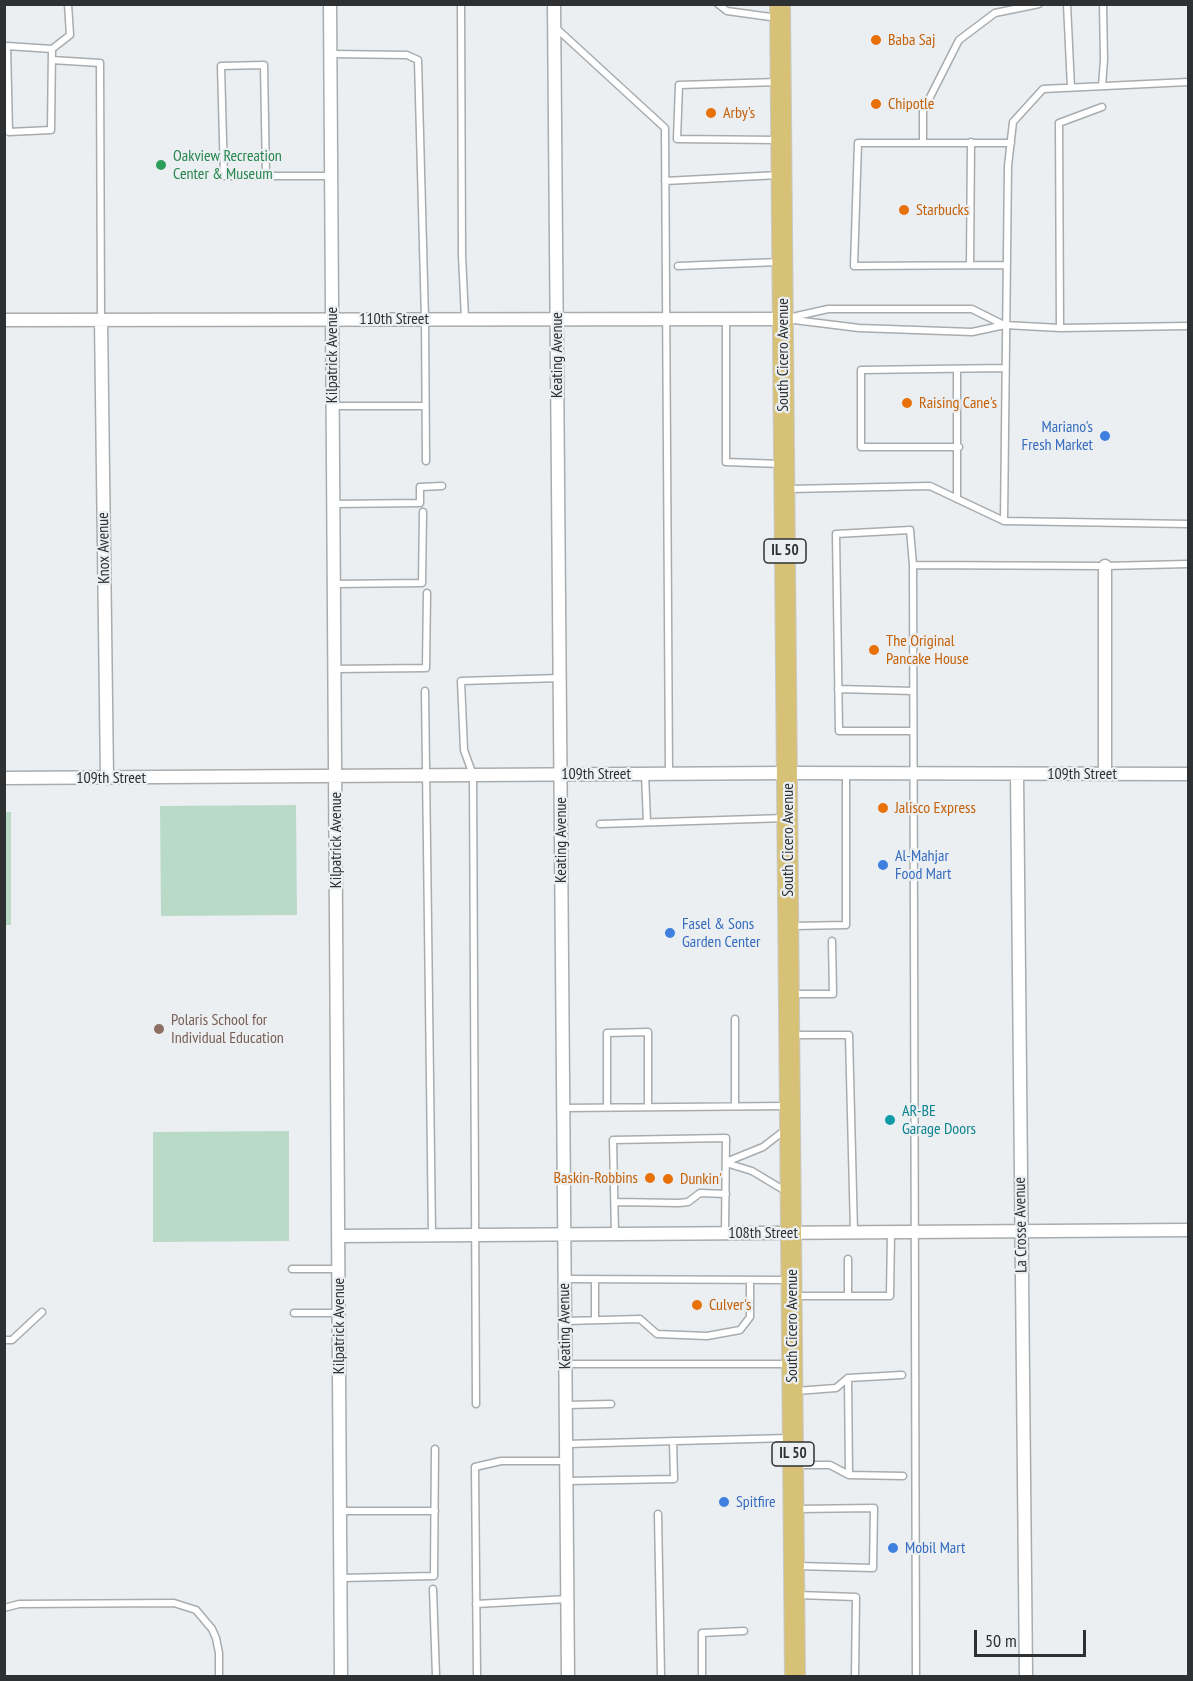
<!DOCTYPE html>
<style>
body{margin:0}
#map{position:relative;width:1193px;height:1681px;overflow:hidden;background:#ebeff2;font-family:"PT Sans Narrow",sans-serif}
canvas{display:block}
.frame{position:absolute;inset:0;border:6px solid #2f3032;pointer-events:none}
.scale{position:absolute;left:974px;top:1630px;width:112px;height:27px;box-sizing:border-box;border:3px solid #2f3032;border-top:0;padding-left:8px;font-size:18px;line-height:21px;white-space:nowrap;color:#2f3032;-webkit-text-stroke:4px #ebeff2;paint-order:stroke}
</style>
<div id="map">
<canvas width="1193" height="1681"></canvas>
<div class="frame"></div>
<div class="scale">50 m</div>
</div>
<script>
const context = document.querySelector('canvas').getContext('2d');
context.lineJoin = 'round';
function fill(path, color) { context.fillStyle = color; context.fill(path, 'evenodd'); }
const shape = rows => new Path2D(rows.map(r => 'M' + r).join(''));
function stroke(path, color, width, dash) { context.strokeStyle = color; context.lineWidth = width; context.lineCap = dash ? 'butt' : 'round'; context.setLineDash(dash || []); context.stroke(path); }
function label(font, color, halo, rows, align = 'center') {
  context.font = font + ' "PT Sans Narrow",sans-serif'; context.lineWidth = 4.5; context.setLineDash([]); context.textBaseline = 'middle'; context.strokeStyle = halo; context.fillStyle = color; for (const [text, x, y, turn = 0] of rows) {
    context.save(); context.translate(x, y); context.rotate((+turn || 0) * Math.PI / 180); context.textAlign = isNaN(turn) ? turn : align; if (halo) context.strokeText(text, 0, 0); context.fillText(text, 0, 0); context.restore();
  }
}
const green = shape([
 [296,805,297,915,161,916,160,806],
 [5,812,11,812,11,925,5,925],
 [289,1131,289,1241,153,1242,153,1132]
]);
const service = shape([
 [461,4,462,255,465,319],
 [718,4,727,11,778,18],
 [1067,4,1071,87],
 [556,28,665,128,669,773],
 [4,46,7,46,52,49,51,130,9,132,7,46],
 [52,49,70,35,68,4],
 [331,54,407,55,418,60,425,319,426,461],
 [52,60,100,63,101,319],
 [778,82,679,85,677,139,779,140],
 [1102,86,1104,60,1103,4],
 [923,143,923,111,959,40,995,13,1039,4],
 [266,175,264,65,221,66,224,176,331,176],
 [665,181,779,175],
 [970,265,971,142],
 [1006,265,854,266,858,143,1011,143],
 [678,266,779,262],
 [788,318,828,309,972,309,1004,325],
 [726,319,726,462,781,464],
 [786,319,859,328,972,332,1005,325,1060,328,1188,326],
 [1060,328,1059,123,1102,107],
 [957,369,957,499],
 [333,406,425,406],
 [959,447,861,447,861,370,1005,368],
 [789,489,930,486,1004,521,1188,524],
 [333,504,420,503,420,487,442,486],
 [1004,521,1008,166,1013,122,1043,89,1188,82],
 [913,565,1105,566,1188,564],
 [334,584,422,583,423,512],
 [334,669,426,668,427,593],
 [838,689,913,691],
 [425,691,432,1235],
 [913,731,839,731,836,534,910,530,913,565,916,1676],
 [645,774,647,822],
 [600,824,785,818],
 [793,926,846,925,846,773],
 [790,994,833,994,832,941],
 [793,1035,849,1035,854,1232],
 [735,1106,735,1019],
 [607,1107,607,1033,648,1032,648,1107],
 [563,1108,787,1106],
 [726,1162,763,1147,785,1130],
 [726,1163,752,1171,787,1192],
 [615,1202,679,1203,688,1202,700,1193,726,1194],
 [615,1234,613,1140,726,1138,725,1233],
 [292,1269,339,1269],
 [565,1279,788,1280],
 [595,1279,595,1320],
 [796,1296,890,1296,891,1233],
 [848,1296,848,1259],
 [294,1313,338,1313],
 [565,1321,640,1319,657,1334,707,1336,740,1330,750,1317,750,1280],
 [4,1340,12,1340,42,1312],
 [566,1364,789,1364],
 [848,1378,849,1475],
 [796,1391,836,1388,848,1378,902,1375],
 [476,1404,473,775,464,750,461,681,560,678],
 [566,1405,611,1404],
 [566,1444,789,1438],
 [795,1465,830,1465,849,1475,903,1476],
 [567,1481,674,1479,673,1441],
 [797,1509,874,1508,873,1568,797,1566],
 [340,1511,435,1511],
 [658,1514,661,1676],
 [341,1578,434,1576,435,1449],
 [433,1589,436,1676],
 [798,1595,856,1597,855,1676],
 [476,1604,568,1599],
 [4,1608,19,1604,174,1603,196,1610,212,1629,216,1638,219,1653,219,1676],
 [477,1676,475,1467,501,1461,567,1461],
 [702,1676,702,1633,744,1631]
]);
const minor = shape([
 [330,4,341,1676],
 [554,4,568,1676],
 [101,319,107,778],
 [4,320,783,319],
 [1017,774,1026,1676],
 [1105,774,1105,566],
 [4,778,788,773,1188,774],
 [338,1236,1188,1230]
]);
const primary = shape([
 [780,4,795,1676]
]);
const markers = [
 [876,40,6,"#e8710a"],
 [876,104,6,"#e8710a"],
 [711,113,6,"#e8710a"],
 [161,165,6,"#2e9e5b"],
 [904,210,6,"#e8710a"],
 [907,403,6,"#e8710a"],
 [1105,436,6,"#3f7fe0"],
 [874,650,6,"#e8710a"],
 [883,808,6,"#e8710a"],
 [883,865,6,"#3f7fe0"],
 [670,933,6,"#3f7fe0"],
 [159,1029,6,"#8d6e63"],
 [890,1120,6,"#0f9aa8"],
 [650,1178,6,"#e8710a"],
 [668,1179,6,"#e8710a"],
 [697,1305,6,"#e8710a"],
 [724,1502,6,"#3f7fe0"],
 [893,1548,6,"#3f7fe0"]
];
const shields = [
 [785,551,42],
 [793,1454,42]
];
const shieldNames = [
 ["IL 50",785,551],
 ["IL 50",793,1454]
];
const foodNames = [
 ["Baba Saj",888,40],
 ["Chipotle",888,104],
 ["Arby's",723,113],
 ["Starbucks",916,210],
 ["Raising Cane's",919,403],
 ["The Original",886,641],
 ["Pancake House",886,659],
 ["Jalisco Express",895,808],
 ["Baskin-Robbins",638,1178,"right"],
 ["Dunkin'",680,1179],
 ["Culver's",709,1305]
];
const leisureNames = [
 ["Oakview Recreation",173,156],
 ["Center & Museum",173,174]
];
const streetNames = [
 ["110th Street",394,319],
 ["Kilpatrick Avenue",332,355,-90],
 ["Keating Avenue",557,355,-90],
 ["South Cicero Avenue",783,355,-90],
 ["Knox Avenue",104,548,-91],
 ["109th Street",596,774],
 ["109th Street",1082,774],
 ["109th Street",111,778],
 ["Kilpatrick Avenue",336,840,-90],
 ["Keating Avenue",561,840,-90],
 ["South Cicero Avenue",788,840,-90],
 ["La Crosse Avenue",1021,1225,-91],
 ["108th Street",763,1233],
 ["Kilpatrick Avenue",339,1326,-90],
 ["Keating Avenue",565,1326,-91],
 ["South Cicero Avenue",792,1326,-90]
];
const shopNames = [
 ["Mariano's",1093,427,"right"],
 ["Fresh Market",1093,445,"right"],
 ["Al-Mahjar",895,856],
 ["Food Mart",895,874],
 ["Fasel & Sons",682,924],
 ["Garden Center",682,942],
 ["Spitfire",736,1502],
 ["Mobil Mart",905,1548]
];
const educationNames = [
 ["Polaris School for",171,1020],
 ["Individual Education",171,1038]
];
const cultureNames = [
 ["AR-BE",902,1111],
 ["Garage Doors",902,1129]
];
fill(green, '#badac8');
stroke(service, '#a8acae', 9);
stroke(minor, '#a8acae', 15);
stroke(primary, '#c9c9ca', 22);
stroke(service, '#fff', 6);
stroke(minor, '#fff', 12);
stroke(primary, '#d6c176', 20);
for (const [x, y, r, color] of markers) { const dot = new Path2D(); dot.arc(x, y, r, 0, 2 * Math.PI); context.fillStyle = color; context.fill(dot); stroke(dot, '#ebeff2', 2); }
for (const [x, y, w] of shields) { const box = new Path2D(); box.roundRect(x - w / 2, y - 12, w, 24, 4.5); context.fillStyle = '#ebeff2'; context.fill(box); stroke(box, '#2f3032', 1.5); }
label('bold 15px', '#2f3032', null, shieldNames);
label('16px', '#c56008', '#ebeff2', foodNames, 'left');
label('16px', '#27864d', '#ebeff2', leisureNames, 'left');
label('16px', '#2f3032', '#ebeff2', streetNames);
label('16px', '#366cbe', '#ebeff2', shopNames, 'left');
label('16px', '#785e54', '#ebeff2', educationNames, 'left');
label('16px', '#0d838f', '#ebeff2', cultureNames, 'left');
</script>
